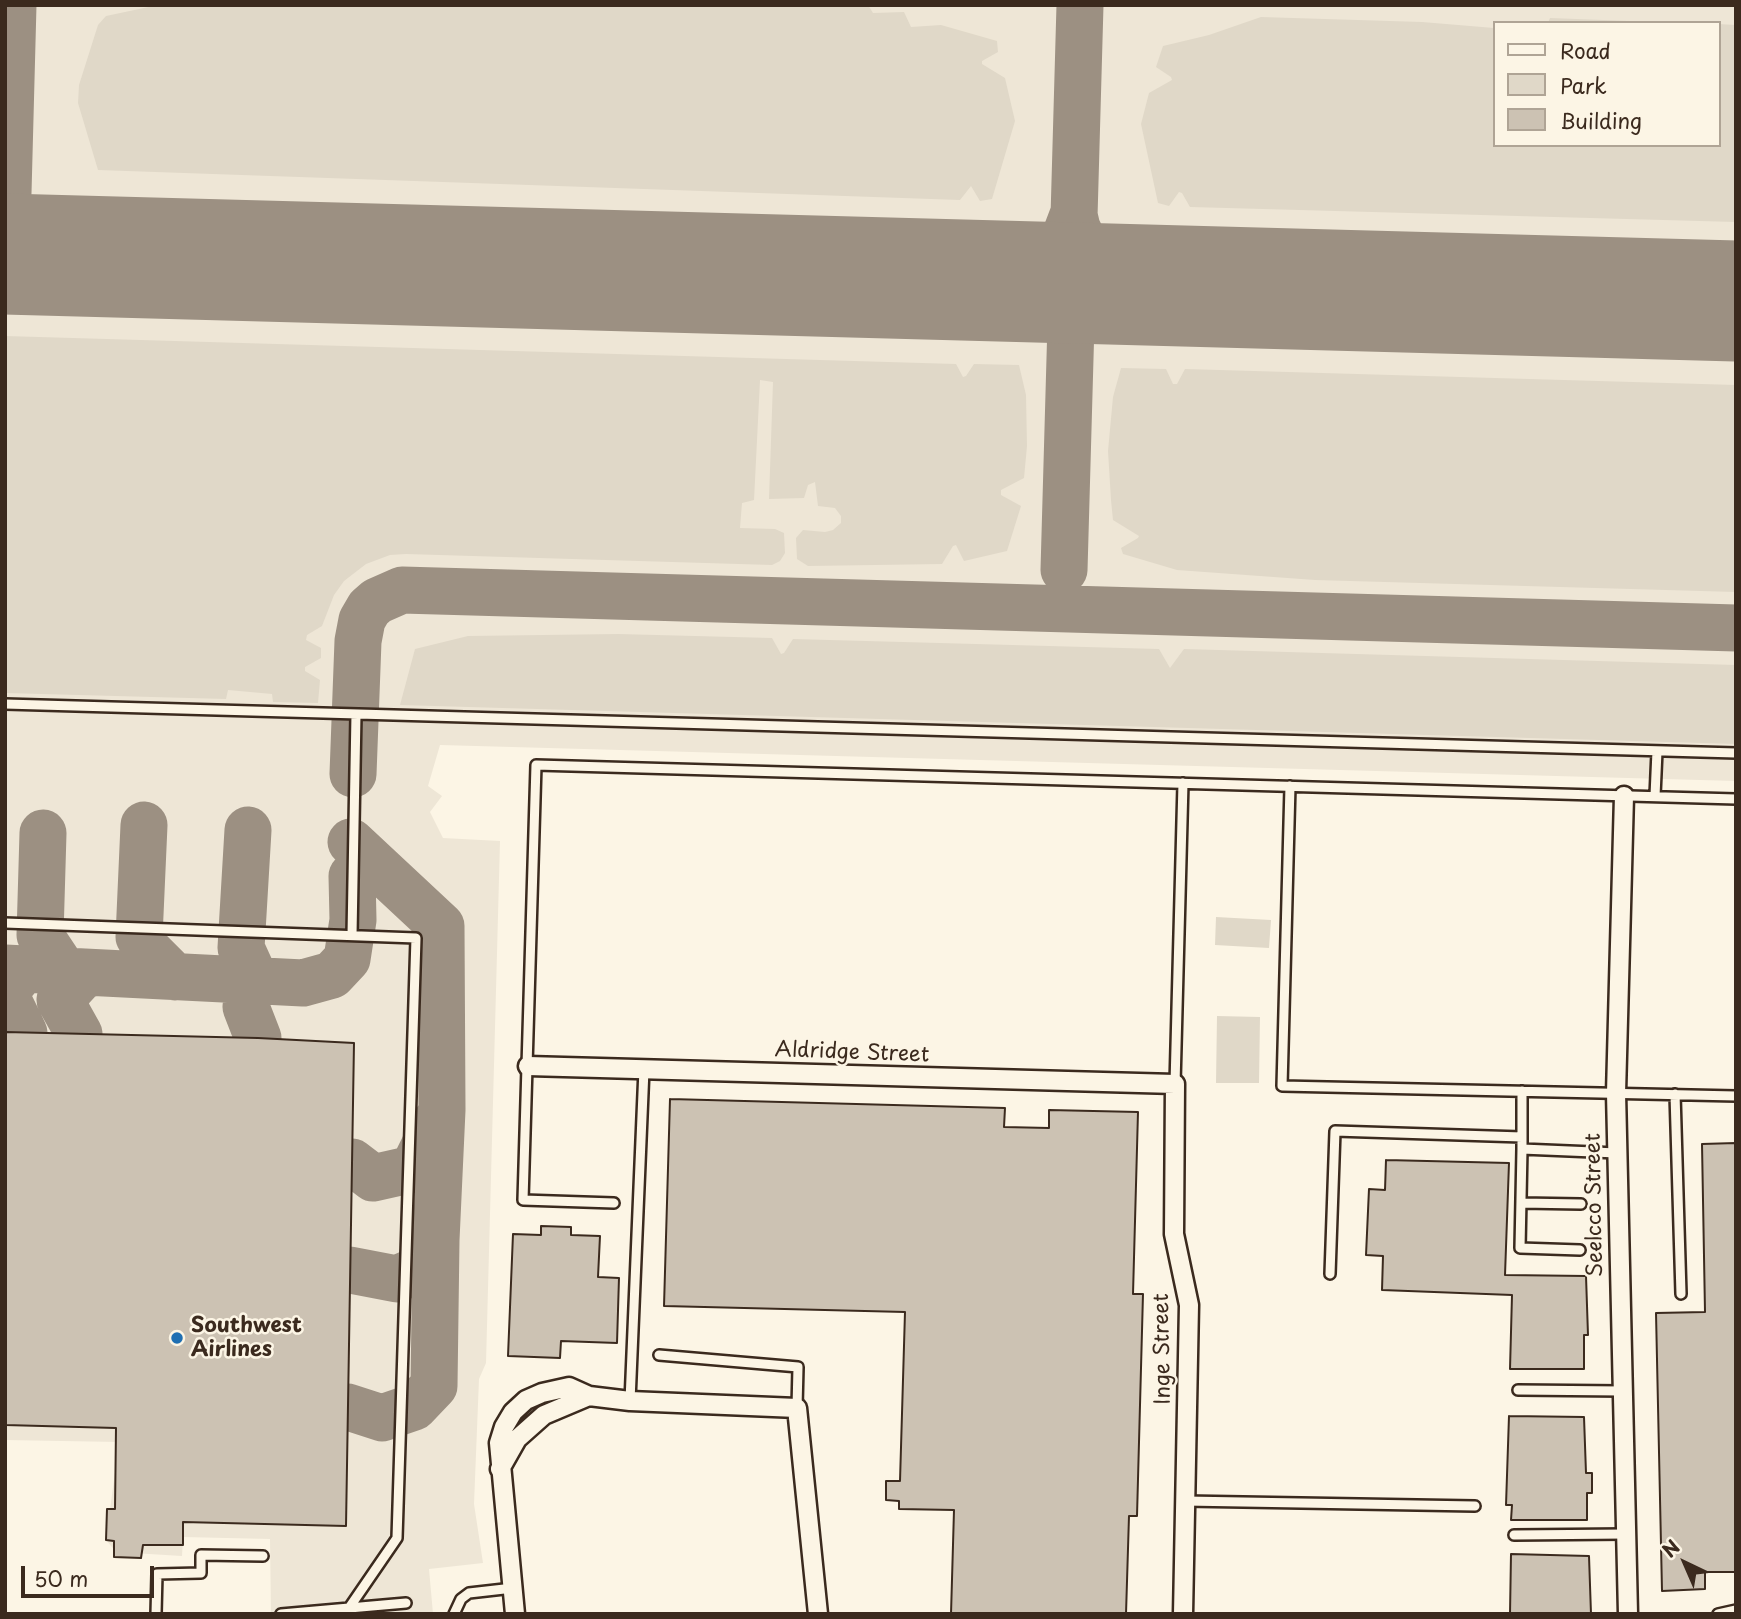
<!DOCTYPE html>
<style>
body{margin:0}
#map{position:relative;width:1741px;height:1619px;overflow:hidden;background:#fcf5e5;font-family:"Playpen Sans",sans-serif}
canvas{display:block}
.frame{position:absolute;inset:0;border:7px solid #3b2a1e;pointer-events:none}
.legend{position:absolute;left:1493px;top:21px;width:228px;height:126px;box-sizing:border-box;background:#fcf5e5;border:2px solid #afa495;margin:0;padding:9px 12px;list-style:none;font-size:21px;color:#3b2a1e}
.legend li{display:flex;align-items:center;gap:14px;height:35px}
.legend b{width:35px;border:2px solid #afa495}
.north{position:absolute;left:1650px;top:1528px;width:70px;height:70px;-webkit-text-stroke:5px #fcf5e5;paint-order:stroke;rotate:316deg;font-size:19px;font-weight:700;line-height:28px;text-align:center;color:#3b2a1e}
.north::after{content:'';display:block;margin:auto;width:24px;height:32px;background:#3b2a1e;clip-path:polygon(50% 0,100% 100%,50% 72%,0 100%)}
.scale{position:absolute;left:21px;top:1566px;width:133px;height:32px;box-sizing:border-box;border:4px solid #3b2a1e;border-top:0;padding-left:9px;font-size:21px;line-height:24px;white-space:nowrap;color:#3b2a1e;-webkit-text-stroke:5px #fcf5e5;paint-order:stroke}
</style>
<div id="map">
<canvas width="1741" height="1619"></canvas>
<div class="frame"></div>
<ul class="legend">
<li><b style="height:9px;background:#fcf5e5"></b>Road</li>
<li><b style="height:19px;background:#e0d8c8"></b>Park</li>
<li><b style="height:19px;background:#ccc2b3"></b>Building</li>
</ul>
<div class="north">N</div>
<div class="scale">50 m</div>
</div>
<script>
const context = document.querySelector('canvas').getContext('2d');
context.lineJoin = 'round';
function fill(path, color) { context.fillStyle = color; context.fill(path, 'evenodd'); }
const shape = rows => new Path2D(rows.map(r => 'M' + r).join(''));
function stroke(path, color, width, dash) { context.strokeStyle = color; context.lineWidth = width; context.lineCap = dash ? 'butt' : 'round'; context.setLineDash(dash || []); context.stroke(path); }
function label(font, color, halo, rows, align = 'center') {
  context.font = font + ' "Playpen Sans",sans-serif'; context.lineWidth = 5; context.setLineDash([]); context.textBaseline = 'middle'; context.strokeStyle = halo; context.fillStyle = color; for (const [text, x, y, turn = 0] of rows) {
    context.save(); context.translate(x, y); context.rotate((+turn || 0) * Math.PI / 180); context.textAlign = isNaN(turn) ? turn : align; if (halo) context.strokeText(text, 0, 0); context.fillText(text, 0, 0); context.restore();
  }
}
const built = shape([
 [5,5,1736,5,1736,781,440,745,428,786,442,796,430,812,443,838,500,841,486,1363,479,1379,474,1504,483,1563,429,1569,433,1614,271,1614,270,1539,183,1537,182,1556,116,1552,106,1540,119,1442,5,1440],
 [1494,23,1718,23,1718,145,1494,145]
]);
const green = shape([
 [158,5,868,5,873,13,904,12,911,27,941,25,997,41,998,52,982,61,982,64,1005,78,1015,121,992,199,980,201,971,186,960,200,98,170,78,103,79,85,98,25,106,16],
 [1261,17,1422,22,1494,28,1494,145,1718,145,1718,24,1736,25,1736,222,1190,207,1182,193,1179,192,1169,206,1158,203,1141,124,1149,93,1172,80,1171,77,1156,67,1163,46,1209,35],
 [1550,18,1683,23,1548,23],
 [5,336,956,364,963,377,966,376,974,364,1019,365,1026,395,1027,446,1024,478,1001,490,1001,495,1021,506,1007,551,964,561,956,545,953,546,942,564,808,566,797,559,796,538,803,530,825,532,833,530,841,523,841,516,835,508,818,506,815,482,808,485,804,498,769,499,773,382,760,380,754,500,742,503,740,528,775,529,784,533,785,553,780,561,772,565,406,554,390,555,366,564,344,581,334,595,322,626,307,635,306,640,321,648,321,658,305,667,305,671,320,680,318,703,273,702,272,694,228,690,226,699,5,693],
 [1121,368,1166,369,1173,384,1177,384,1185,369,1736,385,1736,592,1315,580,1177,570,1123,554,1121,548,1138,538,1139,536,1113,520,1111,500,1108,451,1113,397],
 [618,634,772,638,781,654,784,653,793,639,1159,649,1170,668,1184,649,1736,665,1736,744,400,705,415,649,468,636],
 [1216,917,1271,920,1269,948,1215,945],
 [1217,1016,1260,1017,1259,1083,1216,1083]
]);
const taxiway = shape([
 [8,193,13,5],
 [1074,215,1077,228,1089,253,1115,276,1132,284],
 [1007,281,1022,277,1053,254,1062,244,1073,215],
 [1064,570,1080,5],
 [353,774,358,641,362,620,369,608,377,601,402,590,1736,628],
 [144,825,139,937,149,951,175,977],
 [248,830,241,948,256,981,248,986,246,1007,258,1038],
 [43,833,40,935,64,971],
 [5,968,303,983,332,975,347,959,353,920,352,876],
 [24,969,11,985,7,998,24,1033],
 [79,1034,60,1000,82,976,92,973],
 [352,1162,373,1178,413,1169,437,1120],
 [350,1270,397,1279,424,1267,436,1240],
 [348,1407,382,1418,414,1407,434,1386,436,1240,442,1110,441,926,351,842]
]);
const runway = shape([
 [5,254,1736,301]
]);
const building = shape([
 [5,1032,258,1038,354,1043,346,1526,183,1522,183,1545,143,1545,141,1558,114,1557,114,1541,106,1540,107,1509,115,1509,116,1428,5,1425,5,1032],
 [670,1099,1005,1108,1004,1127,1049,1128,1049,1110,1138,1112,1133,1294,1143,1294,1137,1516,1129,1516,1126,1614,951,1614,954,1510,899,1509,899,1501,886,1500,886,1481,900,1481,905,1312,664,1306,670,1099],
 [1736,1143,1736,1572,1705,1572,1705,1589,1662,1591,1656,1313,1705,1312,1702,1144,1736,1143],
 [1386,1160,1509,1163,1505,1275,1586,1276,1588,1335,1584,1335,1584,1369,1510,1369,1512,1295,1382,1290,1383,1256,1366,1255,1369,1189,1385,1190,1386,1160],
 [541,1226,571,1227,571,1235,600,1236,598,1277,619,1278,617,1343,561,1341,560,1358,508,1356,513,1234,541,1235,541,1226],
 [1509,1416,1584,1417,1586,1473,1592,1473,1592,1493,1587,1493,1587,1520,1511,1520,1512,1505,1506,1505,1509,1416],
 [1511,1554,1589,1556,1591,1614,1510,1614,1511,1554]
]);
const service = shape([
 [5,704,1736,753],
 [1290,786,1282,1086,1736,1096],
 [1655,796,1657,751],
 [5,923,416,938,397,1538,349,1608],
 [352,935,356,714],
 [1175,1084,1183,783],
 [1522,1091,1522,1149,1617,1153],
 [1675,1094,1681,1294],
 [1522,1149,1520,1248,1580,1250],
 [614,1203,523,1200,536,765,1736,799],
 [1521,1203,1581,1204],
 [1330,1274,1335,1131,1522,1137],
 [659,1355,798,1367,797,1408],
 [1518,1390,1622,1391],
 [630,1401,644,1069],
 [1185,1501,1475,1506],
 [1514,1535,1626,1534],
 [156,1614,157,1574,201,1573,201,1555,263,1556],
 [281,1614,406,1603],
 [454,1614,461,1599,469,1593,513,1588],
 [1718,1614,1736,1610]
]);
const minor = shape([
 [1624,796,1616,1093,1628,1614],
 [528,1066,1175,1084,1174,1234,1189,1305,1183,1614],
 [500,1469,517,1439,544,1415,589,1396],
 [515,1614,499,1443,504,1427,513,1412,526,1400,542,1393,569,1387,589,1396,630,1401,797,1408,818,1614]
]);
const markers = [
 [177,1338,7,"#1f6fb2"]
];
const streetNames = [
 ["Aldridge Street",852,1053,2],
 ["Seelcco Street",1595,1205,-91],
 ["Inge Street",1163,1349,-91]
];
const poiNames = [
 ["Southwest",191,1326],
 ["Airlines",191,1350]
];
fill(built, '#eee6d6');
fill(green, '#e0d8c8');
stroke(taxiway, '#9c9082', 47);
stroke(runway, '#9c9082', 121);
fill(building, '#ccc2b3');
stroke(building, '#3b2a1e', 2);
stroke(service, '#3b2a1e', 14);
stroke(minor, '#3b2a1e', 23);
stroke(service, '#fcf5e5', 9);
stroke(minor, '#fcf5e5', 18);
for (const [x, y, r, color] of markers) { const dot = new Path2D(); dot.arc(x, y, r, 0, 2 * Math.PI); context.fillStyle = color; context.fill(dot); stroke(dot, '#fcf5e5', 2.5); }
label('21px', '#3b2a1e', '#fcf5e5', streetNames);
label('bold 21px', '#3b2a1e', '#fcf5e5', poiNames, 'left');
</script>
